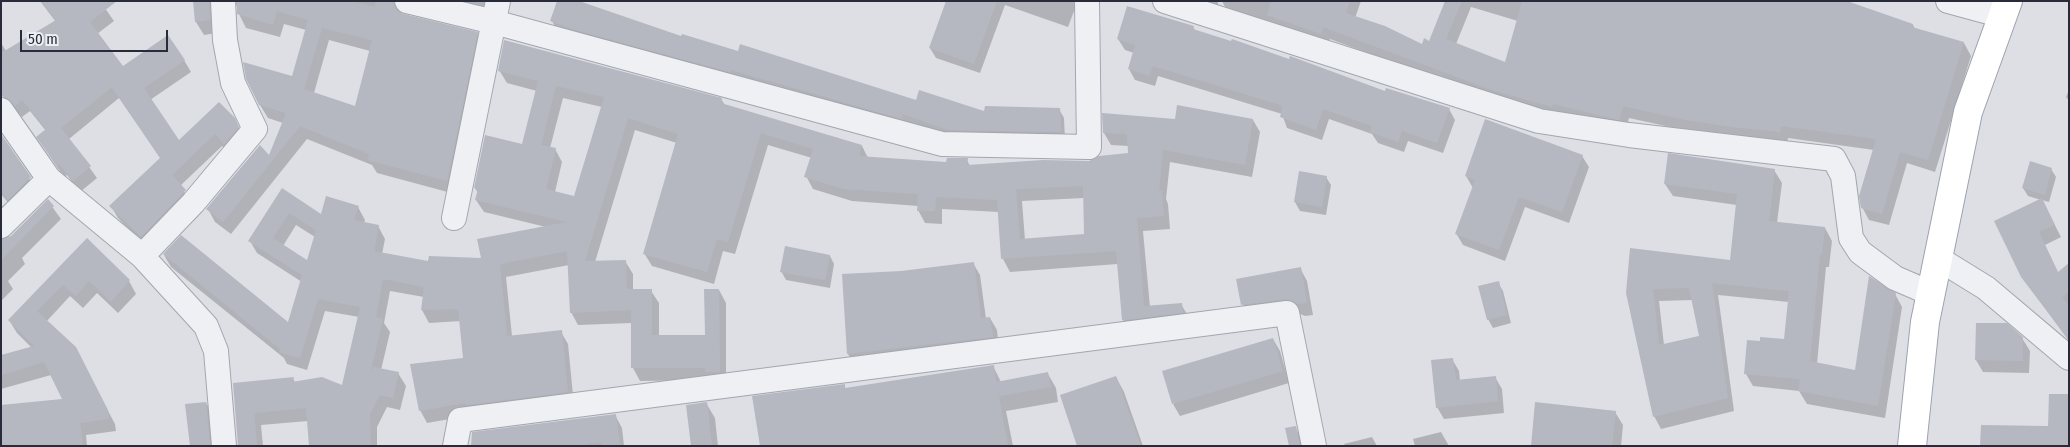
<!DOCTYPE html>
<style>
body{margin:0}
#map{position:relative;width:2070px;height:447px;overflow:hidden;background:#dddfe5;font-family:"Fira Sans Condensed",sans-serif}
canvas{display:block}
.frame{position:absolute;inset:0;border:2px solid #282c3a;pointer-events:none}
.scale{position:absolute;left:20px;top:30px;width:148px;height:22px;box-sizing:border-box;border:2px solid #282c3a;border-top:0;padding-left:6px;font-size:15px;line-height:18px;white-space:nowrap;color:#282c3a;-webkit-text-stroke:4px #eceef3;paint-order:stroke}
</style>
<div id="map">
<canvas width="2070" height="447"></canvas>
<div class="frame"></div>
<div class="scale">50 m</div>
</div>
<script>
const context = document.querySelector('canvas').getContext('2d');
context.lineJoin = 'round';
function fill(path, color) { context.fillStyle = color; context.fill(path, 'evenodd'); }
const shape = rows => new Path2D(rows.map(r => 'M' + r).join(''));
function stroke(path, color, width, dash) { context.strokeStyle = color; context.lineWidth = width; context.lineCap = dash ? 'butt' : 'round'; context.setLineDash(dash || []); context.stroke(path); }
const shadow = shape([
 [40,1,100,1,114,21,97,34,123,67,184,60,191,72,150,100,179,142,234,119,241,132,232,156,222,146,180,186,192,203,148,249,118,218,111,206,161,159,119,98,69,139,97,178,80,192,67,175,64,177,45,149,46,131,30,111,22,117,15,110,11,109,4,97,1,81,1,43,6,51,56,22],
 [194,1,227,1,217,33,204,35,196,22],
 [235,1,415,1,405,4,401,14,477,33,484,47,455,194,377,173,372,165,307,139,231,234,215,222,208,209,270,157,283,123,268,118,260,105,293,77,306,30,284,24,280,37,246,28,239,14],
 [329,40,370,51,356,107,314,93],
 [421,1,501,1,490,18],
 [947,1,1076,1,1077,3,1068,27,1005,5,980,73,936,58,930,48],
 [1200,1,1218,1,1218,9],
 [1222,1,1361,1,1355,18,1422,45,1430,42,1447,1,1841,1,1913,25,1915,29,1964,43,1971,56,1935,172,1907,163,1889,225,1869,220,1862,207,1874,150,1788,138,1787,144,1693,132,1629,118,1626,131,1497,101,1330,39,1328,46,1227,11],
 [1471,7,1518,21,1506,64,1456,44],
 [552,21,682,37,917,101,985,112,1059,109,1064,118,1065,141,954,139,908,122,906,127,557,30],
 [1193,27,1196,32,1386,93,1449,109,1455,120,1443,153,1408,141,1404,152,1378,143,1372,134,1329,119,1322,140,1287,128,1282,114,1158,76,1155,86,1135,80,1129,69,1134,53,1125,50,1118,39],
 [499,70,721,99,725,105,862,146,868,158,947,163,967,160,970,166,1089,162,1129,154,1129,146,1111,145,1104,133,1176,121,1253,120,1260,132,1252,177,1170,162,1166,199,1168,204,1170,229,1143,231,1150,307,1181,304,1188,316,1130,333,1123,320,1118,264,1010,272,1003,259,999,212,942,209,942,224,925,223,918,210,918,206,852,201,813,189,806,176,812,158,768,145,735,254,723,251,714,284,652,266,644,253,677,143,635,130,595,262,625,261,633,274,633,291,651,291,659,303,659,336,706,336,719,290,726,303,726,384,711,380,640,381,633,368,632,323,578,325,571,312,569,265,506,277,512,336,561,332,568,344,574,405,473,415,427,423,420,410,464,359,461,321,429,323,422,310,424,297,390,291,384,323,390,332,381,370,398,373,406,386,400,410,387,407,377,427,377,446,310,446,308,421,261,425,263,446,239,446,234,384,293,378,295,383,343,386,359,317,325,311,307,370,287,364,284,358,171,267,164,255,289,324,302,282,257,253,250,241,282,190,322,216,358,207,365,220,364,223,378,226,385,239,382,254,429,263,483,259,546,227,484,212,476,200,478,193,475,188,522,146,537,91,507,83],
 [563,98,602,107,575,197,555,192,562,162,555,149,550,148],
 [1084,198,1085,235,1025,240,1022,201],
 [296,225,315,237,308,262,283,246],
 [2069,90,2069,101,2066,97],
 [1,137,37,190,15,211,1,194],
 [1582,156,1589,167,1569,223,1525,207,1505,261,1463,245,1456,233,1473,188,1466,176],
 [2051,169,2056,177,2049,202,2042,200,2061,237,2045,245,2058,273,2069,265,2069,341,2030,288,2041,200,2028,196,2023,188],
 [1774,170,1782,183,1777,223,1825,228,1832,241,1829,267,1826,267,1817,364,1856,371,1895,294,1902,307,1885,418,1807,404,1799,391,1753,386,1746,374,1761,342,1785,341,1789,302,1718,295,1734,411,1661,429,1654,416,1628,293,1731,261,1737,205,1673,196,1665,184],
 [1693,300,1700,336,1664,345,1659,301],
 [1326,177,1331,185,1326,215,1300,211,1295,202],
 [48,201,61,219,22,258,25,264,8,281,13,289,1,301,1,240,11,237],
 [87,240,129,281,136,294,118,313,97,293,83,308,70,296,46,322,82,362,115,424,116,431,86,435,87,446,1,446,64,401,51,375,1,389,1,356,32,348,17,333,9,320],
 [830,256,834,264,830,288,786,280,781,271],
 [973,263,980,275,986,319,990,318,997,330,999,349,855,366,848,354,901,272],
 [1300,268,1307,281,1313,315,1305,316,1293,311,1250,317,1243,305],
 [1498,283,1503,291,1511,323,1493,328,1488,319],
 [2022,338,2030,351,2029,373,1983,372,1976,360],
 [1273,339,1280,351,1289,383,1180,416,1173,404],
 [1452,359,1459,371,1460,381,1495,377,1502,389,1504,413,1444,419,1437,407],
 [993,366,1001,382,1048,374,1056,388,1058,402,1006,411,1013,446,761,446,844,385,846,389],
 [1116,377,1124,392,1143,446,1079,446],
 [206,403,213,416,216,446,191,446],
 [706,403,715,418,718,446,692,446],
 [1615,412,1623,425,1621,446,1532,446],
 [615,415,622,428,624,446,472,446,473,433],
 [1295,427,1300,436,1302,446,1291,446],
 [1441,432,1449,446,1415,446,1413,439],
 [1372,437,1377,446,1345,446,1344,444]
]);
const building = shape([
 [41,1,117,1,90,22,123,66,168,35,185,60,144,88,179,140,219,102,235,118,239,127,224,144,215,134,172,175,186,190,141,237,109,206,160,158,112,87,61,128,91,166,73,181,59,164,57,166,36,137,46,129,22,100,15,106,7,98,1,96,1,53,56,20],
 [193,1,209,1,210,20,195,22],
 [237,1,351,1,375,7,376,1,394,1,397,11,404,14,478,32,447,181,368,160,369,154,300,126,223,222,206,209,260,145,269,155,286,113,259,105,246,79,243,62,292,76,308,20,277,11,273,25,237,14],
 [322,28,372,40,355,106,304,89],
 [557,1,579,1,681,36,682,34,738,51,740,44,916,100,919,90,984,111,985,106,1060,108,1061,132,948,130,903,114,902,119,731,70,730,72,575,30,550,21],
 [946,1,997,1,974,64,929,48],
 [1271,1,1350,1,1346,13,1385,26,1422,44,1424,38,1429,41,1445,1,1462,1,1446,39,1505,62,1522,1,1847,1,1913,24,1912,27,1964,42,1928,160,1900,152,1882,214,1861,208,1859,196,1876,139,1781,126,1780,132,1732,127,1685,120,1623,106,1619,120,1553,104,1552,107,1489,89,1323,27,1321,34,1267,15],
 [1127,6,1194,26,1193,29,1231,41,1232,39,1289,59,1290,56,1385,91,1386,88,1450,108,1437,143,1402,131,1398,142,1370,132,1372,126,1323,109,1316,130,1280,117,1283,106,1153,66,1149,76,1128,69,1135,45,1117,39],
 [504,40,722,98,721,103,862,145,859,156,946,162,947,158,968,158,967,165,1043,160,1089,161,1099,156,1128,153,1127,134,1103,133,1102,113,1175,119,1177,105,1253,119,1245,165,1163,150,1159,190,1162,190,1164,216,1137,218,1144,306,1182,303,1183,313,1122,320,1116,251,1001,259,997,200,936,197,935,211,917,211,918,194,844,189,804,177,813,149,761,133,728,242,717,239,707,272,643,254,678,134,628,118,585,261,626,260,627,289,652,289,652,335,705,335,704,289,719,289,720,372,705,372,705,368,631,368,631,310,570,313,567,251,500,264,507,336,562,330,568,392,466,405,465,403,419,411,410,364,463,358,458,309,421,310,424,287,383,279,376,317,383,319,371,370,374,367,399,372,393,398,380,395,370,414,371,446,309,446,306,408,254,413,257,446,238,446,233,383,294,377,292,382,322,377,342,385,345,372,347,372,345,372,360,307,318,299,300,358,279,352,280,349,163,254,181,235,288,322,302,275,248,241,282,188,321,214,326,196,359,206,354,220,379,225,374,251,428,261,429,256,481,258,477,239,567,222,475,200,478,189,474,188,485,135,522,144,538,81,498,71],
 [556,86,604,97,574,196,546,189,556,148,541,145],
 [1083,186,1084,234,1020,239,1016,189],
 [289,213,316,230,307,260,273,238],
 [1485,119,1583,155,1562,212,1519,197,1499,250,1455,234,1475,180,1465,176],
 [1,134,31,177,8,200,1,192],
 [1668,153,1775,169,1769,221,1825,227,1822,255,1820,254,1810,361,1855,370,1869,276,1896,293,1878,406,1798,391,1800,379,1744,374,1747,340,1760,341,1760,337,1784,339,1789,291,1712,283,1728,398,1653,417,1626,293,1630,248,1730,260,1737,194,1664,184],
 [1689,288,1699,336,1659,345,1653,289],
 [2030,161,2052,168,2045,195,2022,188],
 [1299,171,1327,176,1322,207,1294,202],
 [2042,198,2055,225,2039,232,2058,272,2069,263,2069,292,2062,297,2069,306,2069,340,2021,277,1994,221],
 [48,199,54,206,1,260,1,239,11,236],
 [87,238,130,280,111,302,89,281,76,296,63,285,37,311,76,347,108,410,109,419,80,423,83,446,1,446,1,405,62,399,44,362,1,375,1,355,34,346,8,320],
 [785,246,830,255,825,280,780,272],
 [974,262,981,318,990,317,993,337,847,354,842,274,901,271],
 [1301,267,1307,303,1298,304,1285,299,1241,305,1236,279],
 [1499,281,1507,315,1487,320,1478,286],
 [1976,323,2007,323,2023,337,2023,361,1975,360],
 [1273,338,1283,371,1172,404,1162,371],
 [1453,358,1456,380,1496,376,1498,401,1436,408,1431,360],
 [994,365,996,382,1048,372,1051,387,999,396,1008,446,760,446,752,396,845,384,845,388],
 [1116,376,1141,446,1077,446,1060,395],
 [2049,394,2069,394,2069,446,1980,446,1981,425,2048,426],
 [206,402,210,446,190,446,185,404],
 [707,402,712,446,691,446,686,405],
 [1535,402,1616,411,1612,446,1531,446],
 [616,414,620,446,602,446,601,442,575,446,471,446,472,432],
 [1296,426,1300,446,1289,446,1285,428]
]);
const minor = shape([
 [407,1,494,22,942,144,1089,147,1087,1],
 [1165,1,1539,121,1629,135,1834,159,1843,176,1851,238,1860,252,1895,278,1932,294],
 [1948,1,2003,16],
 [1,110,49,179,142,256,206,326,216,351,224,446],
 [454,218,498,1],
 [1,226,49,179],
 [142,256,193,203,255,129,233,83,225,40,223,1],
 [1939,259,1986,288,2069,358],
 [455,446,460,420,1287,313,1314,446]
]);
const primary = shape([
 [1912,446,1925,322,1968,112,2008,1]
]);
fill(shadow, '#0003');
fill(building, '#b5b8c1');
stroke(minor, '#a3a6ae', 26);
stroke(primary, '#9ea2af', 30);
stroke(minor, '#eff0f4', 24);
stroke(primary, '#fff', 28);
</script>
